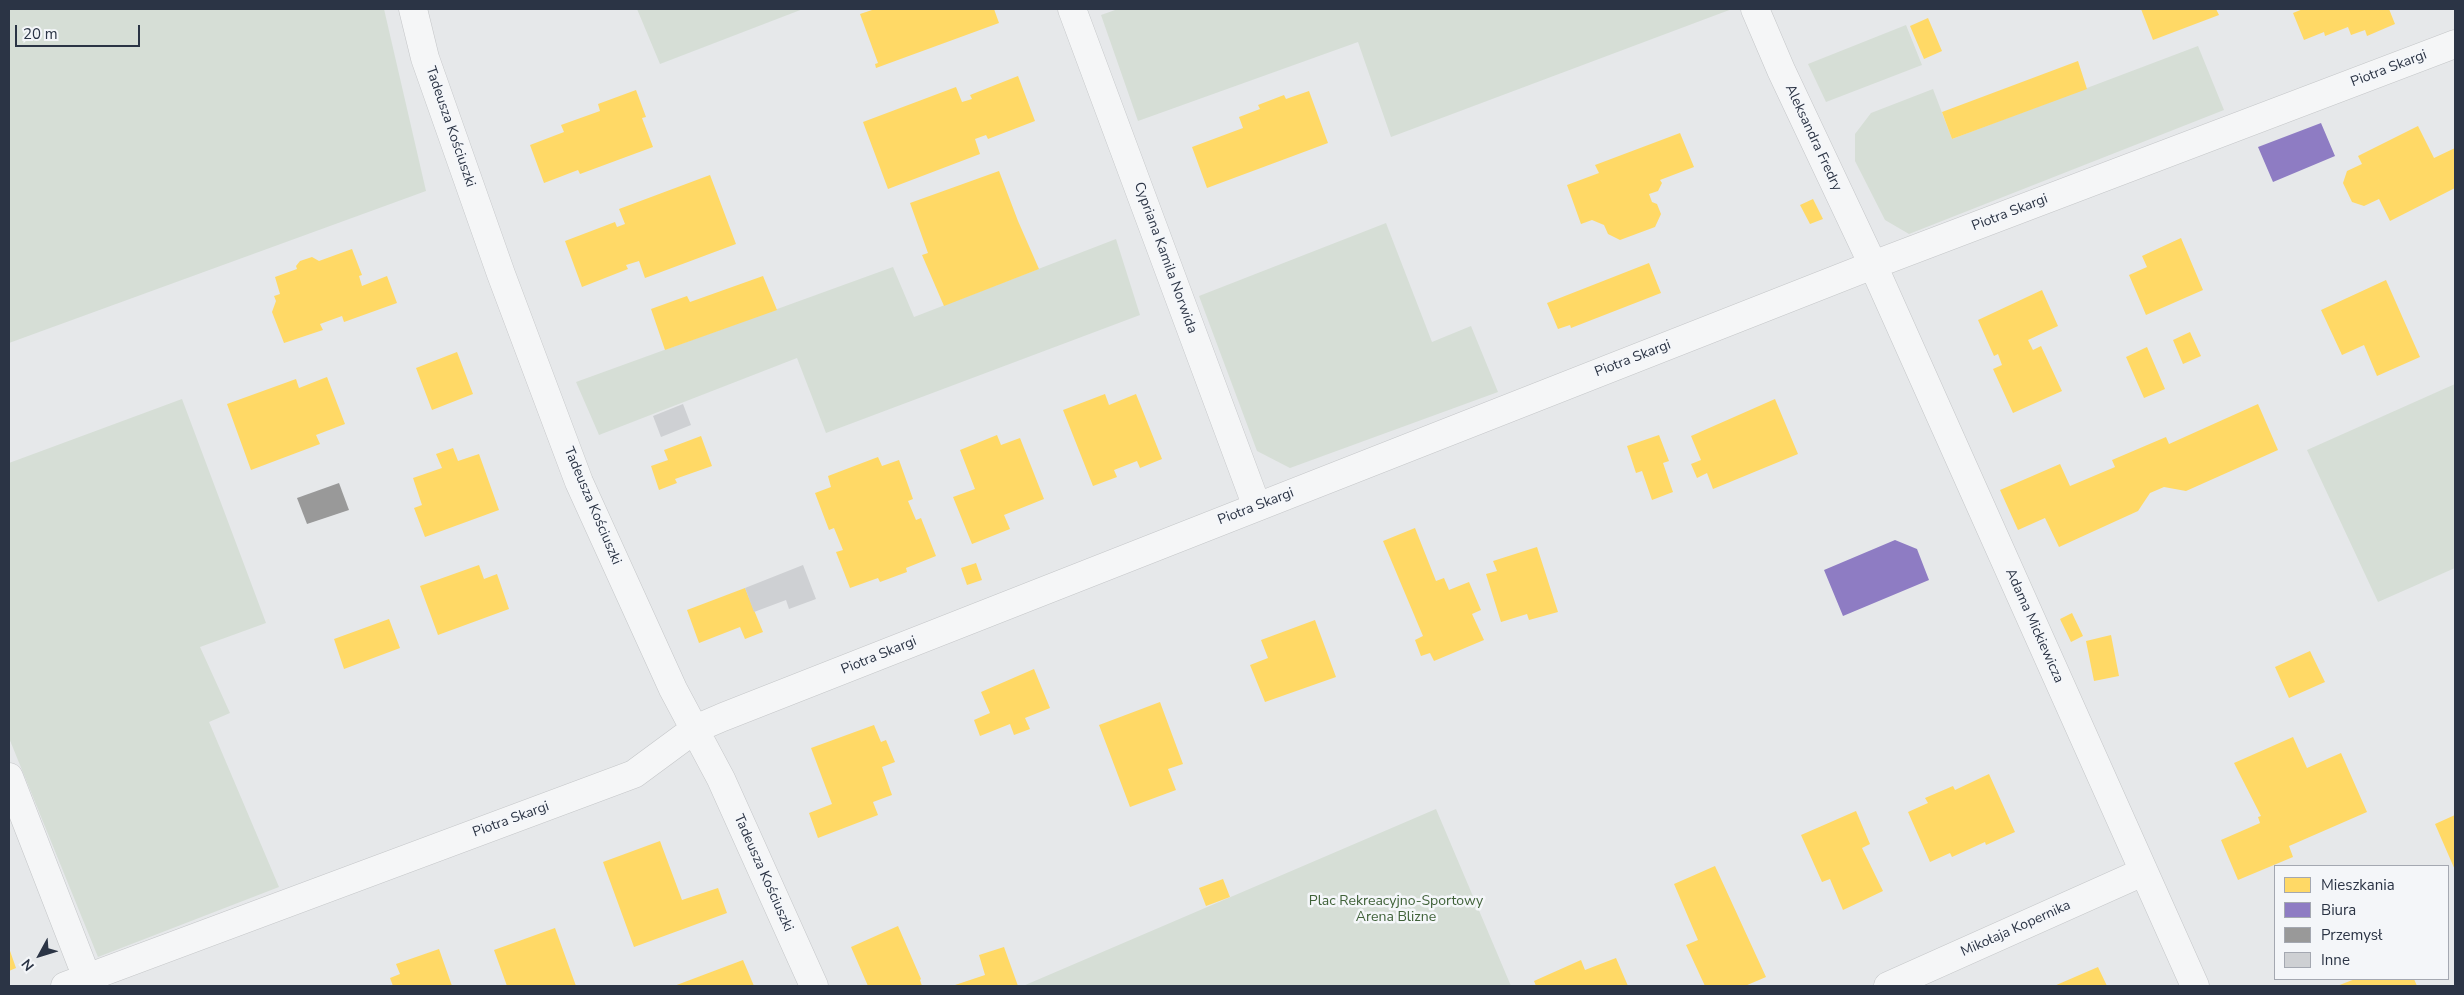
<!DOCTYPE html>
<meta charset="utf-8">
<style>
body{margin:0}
#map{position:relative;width:2464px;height:995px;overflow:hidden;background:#e6e8ea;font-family:"Nunito Sans",sans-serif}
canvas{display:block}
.frame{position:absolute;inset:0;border:10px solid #2b3445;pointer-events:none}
.legend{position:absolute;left:2274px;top:865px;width:175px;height:115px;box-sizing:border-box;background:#f4f6f9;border:1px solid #a4a8b1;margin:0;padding:6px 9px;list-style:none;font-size:15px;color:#2b3445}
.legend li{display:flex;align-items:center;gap:10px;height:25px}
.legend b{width:25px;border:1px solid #a4a8b1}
.north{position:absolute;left:15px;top:930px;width:50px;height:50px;-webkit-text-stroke:4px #f4f6f9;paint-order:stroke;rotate:231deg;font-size:14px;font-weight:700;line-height:20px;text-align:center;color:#2b3445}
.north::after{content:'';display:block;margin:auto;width:18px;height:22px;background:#2b3445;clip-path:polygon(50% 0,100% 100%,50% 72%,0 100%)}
.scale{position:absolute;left:15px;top:25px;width:125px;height:22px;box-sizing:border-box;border:2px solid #2b3445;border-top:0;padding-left:6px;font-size:15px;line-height:18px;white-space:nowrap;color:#2b3445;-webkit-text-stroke:4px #f4f6f9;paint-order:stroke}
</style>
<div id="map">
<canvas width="2464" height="995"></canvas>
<div class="frame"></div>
<ul class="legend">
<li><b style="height:14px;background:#ffd966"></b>Mieszkania</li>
<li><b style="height:14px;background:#8e7cc3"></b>Biura</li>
<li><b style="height:14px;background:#999"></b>Przemysł</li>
<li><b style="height:14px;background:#ced0d3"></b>Inne</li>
</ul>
<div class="north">N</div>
<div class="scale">20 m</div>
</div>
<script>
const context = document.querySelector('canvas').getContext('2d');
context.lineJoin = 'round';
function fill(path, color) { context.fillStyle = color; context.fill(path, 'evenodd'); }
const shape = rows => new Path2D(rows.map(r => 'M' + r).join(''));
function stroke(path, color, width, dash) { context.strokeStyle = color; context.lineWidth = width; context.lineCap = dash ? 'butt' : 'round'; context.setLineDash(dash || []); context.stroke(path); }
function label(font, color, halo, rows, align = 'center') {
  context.font = font + ' "Nunito Sans",sans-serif'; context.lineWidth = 5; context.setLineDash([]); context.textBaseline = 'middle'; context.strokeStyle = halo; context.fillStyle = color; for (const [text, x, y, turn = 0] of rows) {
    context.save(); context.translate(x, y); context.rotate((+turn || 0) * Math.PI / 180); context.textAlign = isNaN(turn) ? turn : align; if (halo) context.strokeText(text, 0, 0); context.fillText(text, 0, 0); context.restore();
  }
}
const green = shape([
 [9,9,384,9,426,191,9,343],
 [637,9,803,9,660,64],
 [1118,9,1732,9,1391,137,1358,42,1138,121,1101,15],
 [1906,25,1922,65,1826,102,1808,64],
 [2198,46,2224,110,1909,234,1885,220,1855,161,1855,134,1871,113,1933,89,1952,139],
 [1386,223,1432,342,1471,326,1498,392,1290,468,1257,451,1199,296],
 [1116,239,1140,315,826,433,797,358,599,435,576,382,893,267,914,317],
 [2455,384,2455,568,2378,602,2307,450],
 [182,399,266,623,200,647,230,713,209,722,279,887,98,957,9,738,9,463],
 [1436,809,1511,986,1023,986]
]);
const homes = shape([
 [875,9,994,9,999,23,876,68,875,64,878,63,860,14],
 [2141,9,2216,9,2219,15,2153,40],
 [2303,9,2389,9,2395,24,2367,36,2365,30,2351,35,2348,27,2325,36,2324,32,2304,40,2293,13],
 [1928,18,1942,51,1924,59,1910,26],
 [2078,61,2087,89,1952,139,1942,112],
 [1018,76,1035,121,988,139,986,135,975,139,980,154,888,189,863,122,956,87,962,102,972,99,970,95],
 [636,90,646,117,642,118,653,147,580,174,578,170,544,183,530,145,564,132,561,125,600,111,598,104],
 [1309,91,1328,143,1207,188,1192,147,1243,128,1239,117,1260,109,1258,105,1284,95,1286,99],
 [2418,126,2434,158,2455,148,2455,188,2390,221,2379,199,2364,206,2352,202,2343,183,2347,171,2362,164,2358,156],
 [1680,133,1694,167,1660,180,1662,183,1658,191,1649,194,1652,202,1657,204,1661,214,1655,227,1620,240,1608,234,1604,225,1592,220,1581,224,1567,185,1599,173,1595,165],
 [999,171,1018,221,1039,269,944,306,922,255,928,253,910,203],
 [710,175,736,244,645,278,639,261,626,265,628,269,582,287,565,241,615,222,617,227,625,224,619,209],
 [1813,199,1823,219,1810,224,1800,205],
 [2181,238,2203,290,2146,315,2129,275,2147,267,2142,256],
 [352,249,362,275,359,276,362,286,387,276,397,303,344,322,342,316,320,324,323,330,284,343,272,312,276,301,274,296,280,294,275,277,297,269,296,266,300,261,312,257,319,261],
 [1649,263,1661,293,1571,328,1570,325,1558,329,1547,303],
 [763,276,777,310,665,350,651,309,687,296,690,302],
 [2386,280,2420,357,2377,376,2364,345,2342,355,2321,310],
 [2042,290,2058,326,2028,340,2033,350,2041,346,2062,391,2013,413,1993,369,2002,365,1998,354,1994,356,1978,320],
 [2190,332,2201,356,2183,364,2173,340],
 [2147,347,2165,389,2144,398,2126,357],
 [457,352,473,394,432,410,416,368],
 [327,377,345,424,316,435,320,444,251,470,227,404,296,379,299,388],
 [1105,394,1109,405,1136,394,1162,459,1140,468,1137,461,1114,470,1117,477,1093,486,1063,410],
 [1775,399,1798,454,1713,489,1707,473,1697,478,1691,464,1701,460,1691,436],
 [2258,404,2278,450,2186,491,2164,487,2150,493,2138,511,2059,547,2045,518,2018,530,2000,490,2060,464,2070,486,2115,467,2112,460,2166,437,2169,444],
 [997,435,1001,445,1020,438,1044,499,1004,515,1010,529,972,544,953,497,975,489,960,450],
 [1659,435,1669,461,1663,463,1673,492,1652,500,1642,471,1636,473,1627,446],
 [701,436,712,466,675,479,677,483,659,490,651,466,668,460,664,450],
 [453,448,458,461,479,454,499,510,425,537,414,508,422,505,413,478,442,468,436,454],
 [878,457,882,466,899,460,913,499,908,501,916,520,921,518,936,556,906,568,907,572,880,582,878,578,850,588,836,552,843,550,834,528,829,530,815,493,831,487,828,476],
 [1415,528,1436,581,1444,578,1449,590,1469,582,1481,610,1472,614,1484,640,1434,661,1430,653,1421,656,1415,640,1423,636,1383,541],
 [1537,547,1558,612,1529,620,1527,614,1501,622,1486,574,1497,571,1493,561],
 [976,563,982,580,967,585,961,568],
 [479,565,484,579,497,574,509,609,438,635,420,586],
 [745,588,763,632,745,639,740,627,699,643,687,610],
 [2072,613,2083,636,2071,642,2060,619],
 [389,619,400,648,344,669,334,639],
 [1315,620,1336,677,1265,702,1250,665,1268,658,1261,640],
 [2111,635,2119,676,2094,681,2086,641],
 [2310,651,2325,682,2289,698,2275,667],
 [1034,669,1050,708,1025,718,1030,729,1014,735,1010,724,980,736,974,720,990,713,981,692],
 [1160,702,1183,764,1168,769,1176,790,1130,807,1099,725],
 [874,725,881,742,886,740,895,762,882,767,892,795,873,802,878,815,818,838,809,813,832,804,811,748],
 [2293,737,2307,768,2341,753,2367,812,2289,846,2293,857,2238,880,2221,840,2260,823,2258,817,2261,816,2234,763],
 [1989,774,2015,832,1986,845,1985,842,1952,857,1950,853,1930,862,1908,812,1928,803,1925,798,1953,786,1955,790],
 [1856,811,1870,844,1862,848,1883,891,1843,910,1830,879,1822,882,1801,835],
 [2455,815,2455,870,2435,824],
 [660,841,682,900,718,888,727,913,634,947,603,862],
 [1715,866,1766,977,1745,986,1705,986,1686,945,1698,940,1674,884],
 [1223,879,1230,897,1206,906,1199,888],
 [898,926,921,979,920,980,922,986,868,986,851,947],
 [555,928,576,986,507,986,494,950],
 [1004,947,1018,986,952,986,985,975,979,955],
 [9,948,16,968,9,971],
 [439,949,452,986,393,986,390,978,400,974,396,964],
 [1616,958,1628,986,1536,986,1534,981,1581,960,1585,970],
 [743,960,754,986,674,986],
 [2098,967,2107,986,2054,986],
 [2355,979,2414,979,2417,986,2337,986]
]);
const offices = shape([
 [2321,123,2335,156,2273,182,2258,147],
 [1895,540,1917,549,1929,580,1843,616,1824,570]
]);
const industry = shape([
 [339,483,349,510,307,524,297,498]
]);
const building = shape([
 [683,404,691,425,661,437,653,416],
 [803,565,816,599,789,609,786,600,754,612,745,588]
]);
const minor = shape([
 [413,9,425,58,501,274,579,482,673,689,721,779,814,986],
 [1072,9,1257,507],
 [1755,9,1781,70,1873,265,2195,986],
 [9,777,87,978],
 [65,986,634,774,695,729,723,717,1873,265,2455,44],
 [1888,986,2143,872]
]);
const streetNames = [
 ["Piotra Skargi",2389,69,-21],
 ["Tadeusza Kościuszki",450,127,71],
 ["Aleksandra Fredry",1813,138,65],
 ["Piotra Skargi",2010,213,-21],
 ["Cypriana Kamila Norwida",1165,258,70],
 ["Piotra Skargi",1633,359,-21],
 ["Tadeusza Kościuszki",592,506,67],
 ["Piotra Skargi",1256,507,-21],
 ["Adama Mickiewicza",2034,626,66],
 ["Piotra Skargi",879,656,-22],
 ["Piotra Skargi",511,820,-20],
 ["Tadeusza Kościuszki",763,873,66],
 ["Mikołaja Kopernika",2016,929,-24]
];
const parkNames = [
 ["Plac Rekreacyjno-Sportowy",1396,902],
 ["Arena Blizne",1396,918]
];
fill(green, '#d6ded6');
fill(homes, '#ffd966');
fill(offices, '#8e7cc3');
fill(industry, '#999');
fill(building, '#ced0d3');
stroke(minor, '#c4c6c8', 29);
stroke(minor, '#f5f6f7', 28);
label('14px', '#2b3445', '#f4f6f9', streetNames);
label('14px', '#3f6138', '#f4f6f9', parkNames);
</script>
